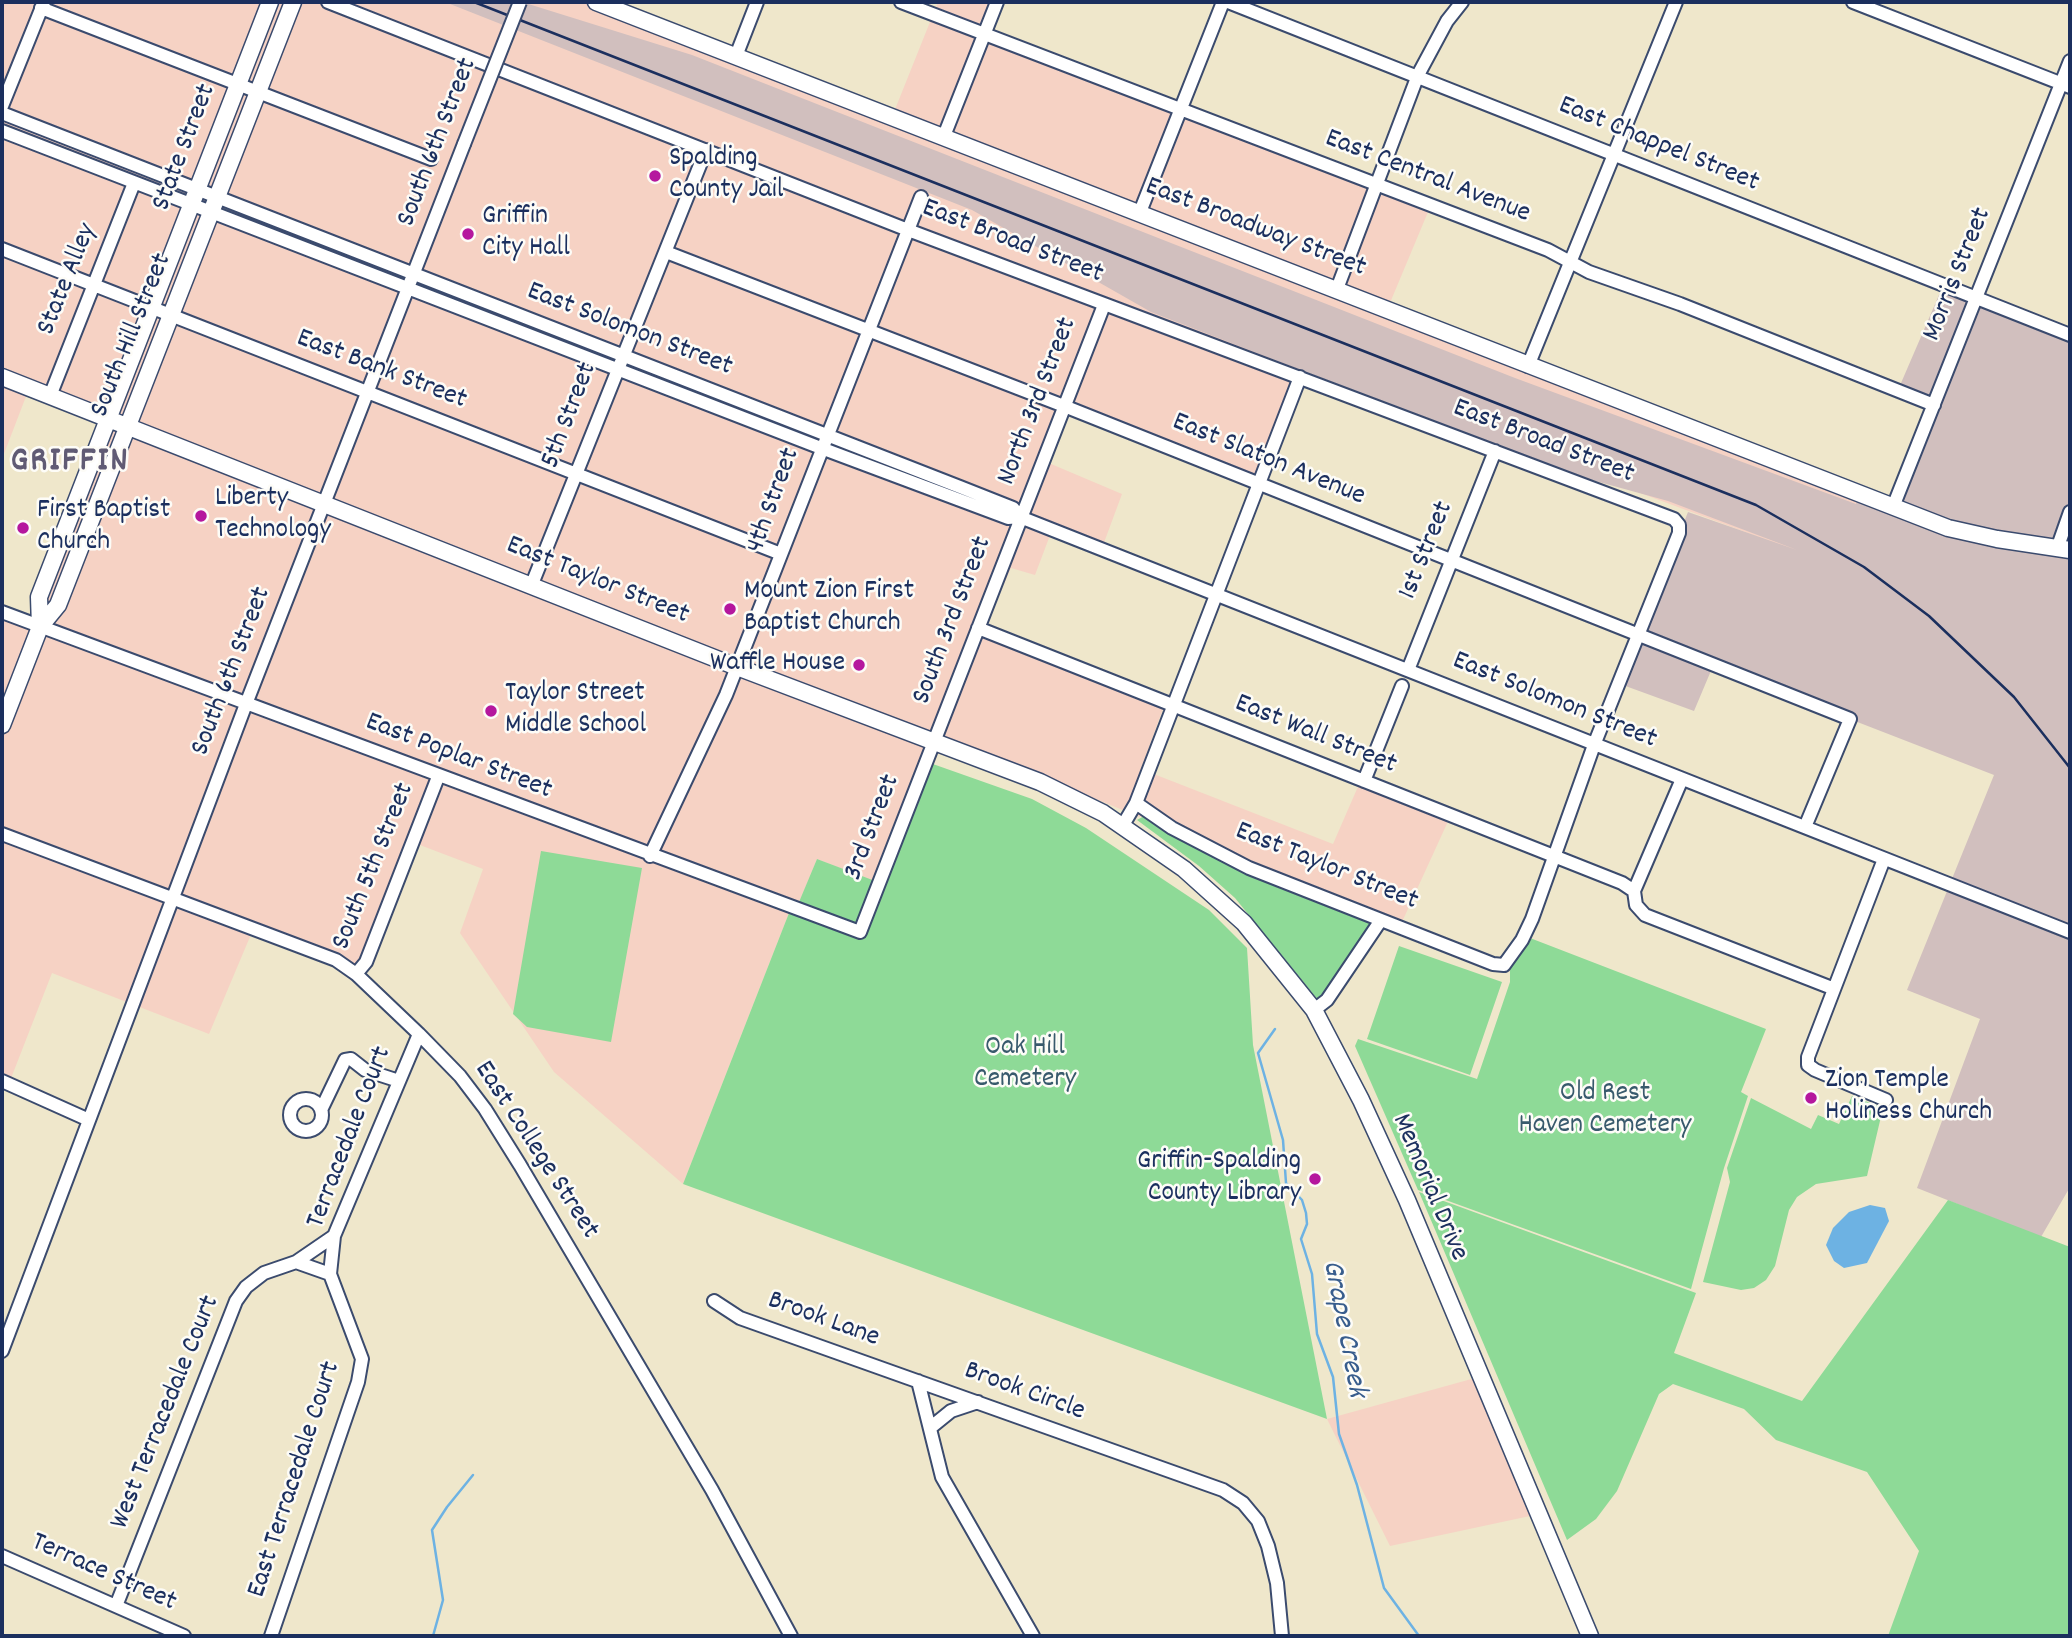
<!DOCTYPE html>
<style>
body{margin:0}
#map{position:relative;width:2072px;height:1638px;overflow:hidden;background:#efe7cb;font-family:Dekko,sans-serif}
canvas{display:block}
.frame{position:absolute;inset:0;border:4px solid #1b2f5e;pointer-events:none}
</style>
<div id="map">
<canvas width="2072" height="1638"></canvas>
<div class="frame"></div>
</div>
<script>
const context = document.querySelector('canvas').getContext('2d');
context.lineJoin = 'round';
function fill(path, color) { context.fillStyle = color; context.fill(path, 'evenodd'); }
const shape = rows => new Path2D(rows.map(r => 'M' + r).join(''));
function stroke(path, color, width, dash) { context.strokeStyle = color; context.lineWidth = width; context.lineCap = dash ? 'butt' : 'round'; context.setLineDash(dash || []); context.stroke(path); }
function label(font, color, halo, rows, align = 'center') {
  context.font = font + ' Dekko,sans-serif'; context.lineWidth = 5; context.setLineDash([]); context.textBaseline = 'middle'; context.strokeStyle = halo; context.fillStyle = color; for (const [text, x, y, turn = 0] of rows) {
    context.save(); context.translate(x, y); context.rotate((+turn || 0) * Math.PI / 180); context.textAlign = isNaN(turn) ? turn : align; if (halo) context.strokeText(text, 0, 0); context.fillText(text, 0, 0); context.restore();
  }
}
const built = shape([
 [2,2,596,2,892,117,938,2,1001,2,986,40,1428,212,1387,310,1859,497,1834,565,1309,370,1261,491,1066,411,1044,461,1122,494,1102,548,1052,530,1035,575,1011,568,982,634,1164,706,1141,769,1333,844,1360,782,1450,817,1402,922,941,737,883,885,817,859,794,915,789,913,683,1184,554,1072,460,933,483,869,412,842,357,973,252,932,209,1034,52,973,8,1086,2,1083,2,618,32,630,110,416,30,386,2,459],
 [1475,1378,1530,1516,1390,1546,1327,1419]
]);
const industrial = shape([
 [445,2,522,2,692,55,1515,378,1856,504,1859,497,1891,508,1931,405,1898,390,1942,288,2070,336,2070,1187,2041,1237,1917,1188,1980,1019,1907,990,1994,775,1713,666,1694,711,1620,684,1688,512,1797,550,1668,501,1570,474,1151,312,972,210]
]);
const green = shape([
 [930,763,1032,799,1086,828,1209,910,1247,948,1253,1045,1327,1419,683,1184,789,913,794,914,817,859,883,884],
 [1144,816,1241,872,1372,923,1318,1000,1235,898,1199,866,1137,820],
 [541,851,642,868,611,1042,527,1027,513,1014],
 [1530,938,1766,1029,1741,1092,1748,1096,1724,1168,1691,1289,1418,1190,1355,1046,1358,1039,1477,1079,1510,982,1510,967],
 [1399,946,1502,982,1470,1075,1367,1039],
 [1852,1096,1883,1108,1867,1176,1816,1184,1797,1197,1789,1210,1775,1266,1766,1280,1754,1288,1741,1290,1703,1282,1730,1182,1727,1168,1751,1098,1811,1129,1818,1115,1839,1124],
 [1419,1192,1696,1293,1674,1353,1802,1401,1948,1200,2070,1247,2070,1636,1888,1636,1919,1551,1867,1472,1776,1440,1744,1409,1673,1384,1659,1394,1617,1491,1596,1519,1567,1540]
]);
const water = shape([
 [1870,1205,1885,1208,1889,1221,1867,1263,1844,1268,1834,1261,1826,1245,1833,1228,1849,1212]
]);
const stream = shape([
 [1275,1029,1258,1053,1283,1140,1286,1183,1302,1200,1306,1213,1307,1224,1301,1239,1312,1274,1317,1334,1333,1377,1339,1434,1357,1485,1384,1588,1419,1636],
 [433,1636,443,1600,432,1530,447,1507,473,1475]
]);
const minor = shape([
 [328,2,908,230,1674,519,1679,525,1679,533,1594,745,1532,919,1522,940,1504,965,1493,964,1249,868,1172,828,1136,803],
 [901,2,1548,250,1589,272,1680,304,1934,405],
 [1228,2,2070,335],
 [1853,2,2070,87],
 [41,8,431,159],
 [736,56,757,2],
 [2,106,44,2],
 [2,113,960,487,1013,508,1020,517],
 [2,131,821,448,1008,518,1020,517,2070,932],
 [944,136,997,2],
 [1140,212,1223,2],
 [2,249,781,554],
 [666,252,1064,406,1850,719,1805,827],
 [1337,289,1418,75,1447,21,1462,2],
 [1528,366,1676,2],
 [50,396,134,183],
 [1893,507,2070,61],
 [2057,549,2070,512],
 [532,584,706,150],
 [2,612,860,932,1104,305],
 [978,628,1622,883,1634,891],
 [1408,670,1495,451],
 [1364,781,1402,686],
 [1123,825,1136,803,1300,377],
 [2,834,336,960,356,974,419,1034,460,1076,485,1109,520,1165,712,1490,791,1636],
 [650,856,726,695,921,197],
 [1884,859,1808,1057,1808,1065,1815,1070,1886,1100],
 [1634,891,1636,905,1645,915,1832,988],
 [1634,891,1682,779],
 [356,974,366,962,438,777],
 [1314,1010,1327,1000,1381,920],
 [2,1081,89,1120],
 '290 1115a16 16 0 1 1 32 0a16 16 0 1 1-32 0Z',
 [321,1110,345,1060,351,1059,365,1070,399,1081],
 [296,1262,334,1236],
 [714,1301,740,1318,1223,1490,1243,1503,1258,1521,1268,1546,1277,1583,1282,1636],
 [2,1351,246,704,464,144],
 [918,1381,942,1477,1033,1636],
 [930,1428,951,1411,978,1402],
 [2,1556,184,1636],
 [116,1606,236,1301,246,1287,264,1273,296,1262,330,1274],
 [271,1636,358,1382,362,1359,330,1274,334,1236,419,1034]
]);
const major = shape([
 [596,2,1948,528,1997,539,2070,550],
 [2,377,737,667,1040,782,1103,813,1184,869,1244,923,1314,1010,1361,1100,1407,1200,1590,1636],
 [40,627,39,597,270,2],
 [2,725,40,627,58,605,293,2]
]);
const rail = shape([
 [474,2,1756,505,1864,567,1929,616,2014,697,2070,768]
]);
const minorBridge = shape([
 [464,144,520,2]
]);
const markers = [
 [655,176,7,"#b5179e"],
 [468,234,7,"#b5179e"],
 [201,516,7,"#b5179e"],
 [23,528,7,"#b5179e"],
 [730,609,7,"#b5179e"],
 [859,665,7,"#b5179e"],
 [491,711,7,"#b5179e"],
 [1811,1098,7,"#b5179e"],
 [1315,1179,7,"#b5179e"]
];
const streetNames = [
 ["South 6th Street",439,143,-69],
 ["East Chappel Street",1658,146,22],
 ["State Street",186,148,-69],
 ["East Central Avenue",1427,178,21],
 ["East Broadway Street",1255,229,21],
 ["East Broad Street",1012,243,21],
 ["Morris Street",1959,275,-68],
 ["State Alley",69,280,-68],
 ["East Solomon Street",629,331,21],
 ["South Hill Street",133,336,-68],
 ["East Bank Street",381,371,21],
 ["North 3rd Street",1039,402,-69],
 ["5th Street",571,416,-69],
 ["East Broad Street",1543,443,21],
 ["East Slaton Avenue",1268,461,22],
 ["4th Street",775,501,-70],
 ["1st Street",1428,551,-68],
 ["East Taylor Street",597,582,22],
 ["South 3rd Street",954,621,-69],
 ["South 6th Street",233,672,-69],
 ["East Solomon Street",1554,702,22],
 ["East Wall Street",1315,736,22],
 ["East Poplar Street",458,758,21],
 ["3rd Street",874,828,-69],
 ["South 5th Street",375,867,-68],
 ["East Taylor Street",1326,868,22],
 ["Terracedale Court",351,1138,-69],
 ["East College Street",535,1151,57],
 ["Memorial Drive",1428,1188,67],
 ["Brook Lane",823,1321,20],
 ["Brook Circle",1024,1393,20],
 ["West Terracedale Court",167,1413,-68],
 ["East Terracedale Court",296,1480,-72],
 ["Terrace Street",103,1574,24]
];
const poiNames = [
 ["Spalding",669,160],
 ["County Jail",669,192],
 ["Griffin",482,218],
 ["City Hall",482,250],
 ["Liberty",215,500],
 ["Technology",215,532],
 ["First Baptist",37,512],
 ["Church",37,544],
 ["Mount Zion First",744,593],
 ["Baptist Church",744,625],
 ["Waffle House",845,665,"right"],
 ["Taylor Street",505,695],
 ["Middle School",505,727],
 ["Zion Temple",1825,1082],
 ["Holiness Church",1825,1114],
 ["Griffin-Spalding",1301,1163,"right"],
 ["County Library",1301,1195,"right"]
];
const parkNames = [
 ["Oak Hill",1025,1049],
 ["Cemetery",1025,1081],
 ["Old Rest",1605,1095],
 ["Haven Cemetery",1605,1127]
];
const waterNames = [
 ["Grape Creek",1342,1329,79]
];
const districtNames = [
 ["GRIFFIN",70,464]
];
fill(built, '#f6d2c4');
fill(industrial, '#d1bfbe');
fill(green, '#8eda97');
fill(water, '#6db2e3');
stroke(stream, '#6db2e3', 2.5);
stroke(minor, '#3b4b6e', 16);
stroke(major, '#3b4b6e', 19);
stroke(minor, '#fff', 12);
stroke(major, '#fff', 16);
stroke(rail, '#1b2f5e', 2.5);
stroke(minorBridge, '#3b4b6e', 16, []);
stroke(minorBridge, '#fff', 12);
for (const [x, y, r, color] of markers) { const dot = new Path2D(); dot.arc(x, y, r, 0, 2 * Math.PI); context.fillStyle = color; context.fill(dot); stroke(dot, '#fdfcf7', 2.5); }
label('28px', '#1b2f5e', '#fdfcf7', streetNames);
label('28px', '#1b2f5e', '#fdfcf7', poiNames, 'left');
label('28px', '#385a6c', '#fdfcf7', parkNames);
label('italic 30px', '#385d8d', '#fdfcf7', waterNames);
context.letterSpacing = '2px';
label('bold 35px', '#605b74', '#fdfcf7', districtNames);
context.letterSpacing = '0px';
</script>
